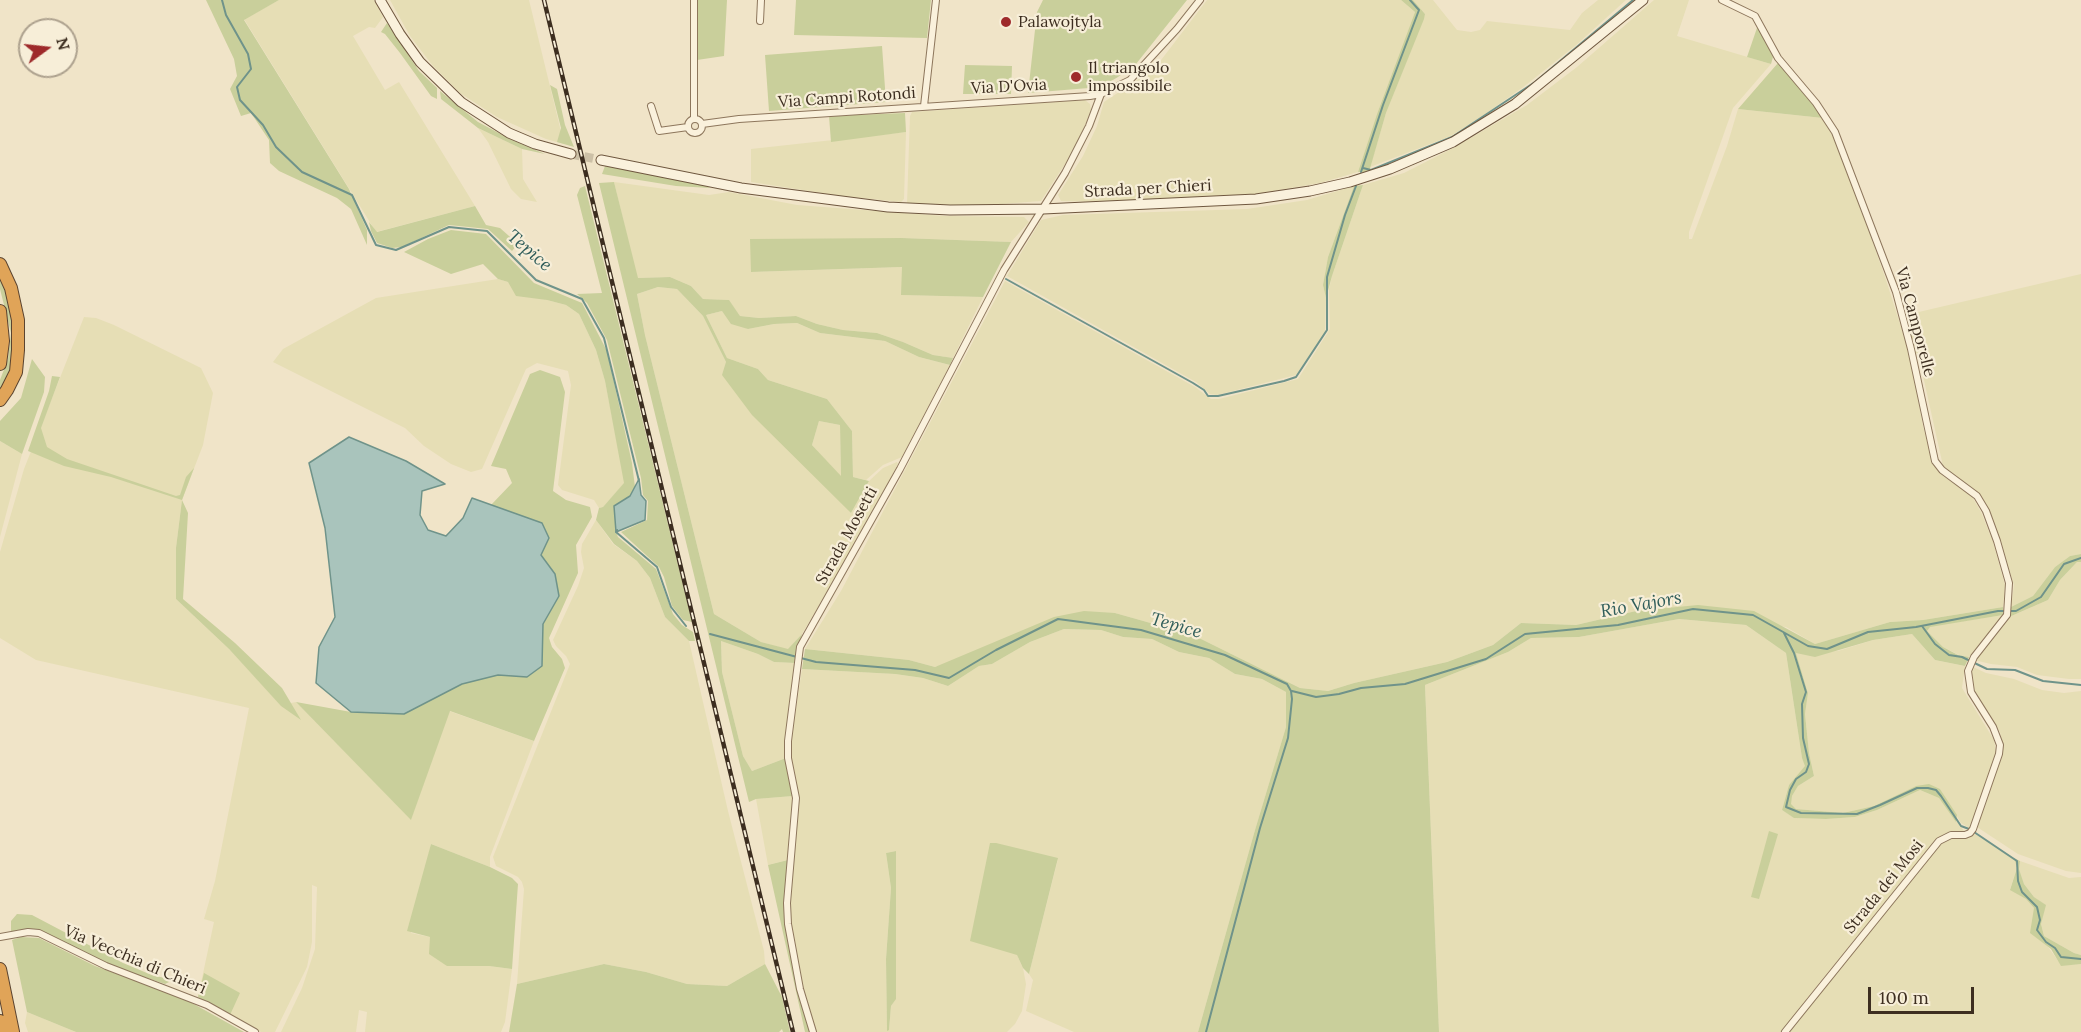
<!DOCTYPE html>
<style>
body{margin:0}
#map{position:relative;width:2081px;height:1032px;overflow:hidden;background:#f0e4c8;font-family:Lora,serif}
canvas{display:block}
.north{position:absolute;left:18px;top:18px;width:60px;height:60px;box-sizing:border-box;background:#f7eed8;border:2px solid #ada18e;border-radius:50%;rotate:75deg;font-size:16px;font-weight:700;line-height:24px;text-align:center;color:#3d2e20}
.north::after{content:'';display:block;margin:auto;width:21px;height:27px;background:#9e2a2b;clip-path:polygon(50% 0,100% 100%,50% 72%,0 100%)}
.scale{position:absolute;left:1868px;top:987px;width:106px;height:27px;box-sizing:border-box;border:3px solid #3d2e20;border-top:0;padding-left:8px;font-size:18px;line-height:21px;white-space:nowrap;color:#3d2e20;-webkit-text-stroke:4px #f7eed8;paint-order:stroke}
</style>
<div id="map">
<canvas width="2081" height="1032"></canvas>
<div class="north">N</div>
<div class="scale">100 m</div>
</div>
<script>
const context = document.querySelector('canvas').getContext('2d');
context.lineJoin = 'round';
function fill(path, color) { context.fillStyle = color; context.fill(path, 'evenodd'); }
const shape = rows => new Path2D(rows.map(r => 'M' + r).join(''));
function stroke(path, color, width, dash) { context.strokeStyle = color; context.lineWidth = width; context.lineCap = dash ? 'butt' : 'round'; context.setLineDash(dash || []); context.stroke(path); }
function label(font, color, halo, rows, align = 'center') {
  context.font = font + ' Lora,serif'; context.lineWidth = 4.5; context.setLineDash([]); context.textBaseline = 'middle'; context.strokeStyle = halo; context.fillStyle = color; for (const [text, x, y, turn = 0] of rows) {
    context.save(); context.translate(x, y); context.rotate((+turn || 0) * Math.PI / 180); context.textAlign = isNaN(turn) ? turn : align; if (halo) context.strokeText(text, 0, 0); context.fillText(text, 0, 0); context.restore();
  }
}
const farmland = shape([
 [279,0,374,0,383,17,375,28,369,27,353,36,385,90,399,82,475,206,376,232,244,19],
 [390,0,529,0,564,144,546,139,497,117,460,93,433,66,410,36],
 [1207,0,1401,0,1415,12,1377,114,1358,172,1320,183,1256,194,1108,202,1061,201,1058,195,1083,156,1097,126,1104,102,1155,68],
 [1413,0,1433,0,1457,30,1471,32,1480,30,1487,21,1570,30,1582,13,1598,0,1626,0,1575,46,1522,88,1485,114,1451,136,1370,167,1386,113,1425,14],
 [1654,0,1689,0,1677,36,1771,64,1733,108,1689,232,1689,239,1692,239,1727,146,1738,109,1823,118,1842,154,1886,280,1910,355,1923,426,1932,460,1943,476,1971,495,1981,512,1993,542,2005,585,2003,607,1923,620,1890,622,1815,644,1786,627,1636,611,1576,625,1521,623,1493,645,1447,662,1354,683,1328,691,1300,688,1193,635,1115,613,935,667,909,660,805,649,841,591,1005,281,1195,387,1211,399,1219,399,1298,379,1330,329,1329,289,1332,276,1363,185,1404,173,1455,147,1527,105,1577,67],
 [1085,100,1090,104,1091,110,1076,147,1041,201,962,207,907,204,910,116,912,112],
 [478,128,522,149,523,179,537,202,521,199,511,189,488,142],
 [906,132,904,199,901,202,841,196,751,182,751,149],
 [614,182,709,195,729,192,797,205,944,216,1024,217,1029,222,1011,242,902,238,751,272,903,267,902,295,983,297,953,358,933,355,903,342,877,333,843,330,817,324,796,316,759,318,740,316,728,300,703,299,691,286,670,277,637,278],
 [1354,186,1328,257,1323,285,1326,298,1325,333,1296,375,1217,395,1210,394,1196,382,1007,276,1041,220,1063,215,1247,209,1307,200],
 [2081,274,2081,554,2070,556,2055,567,2033,596,2011,607,2014,585,1999,539,1979,495,1943,466,1918,353,1914,354,1906,315],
 [498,279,508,282,547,300,566,305,579,314,596,350,605,381,625,483,603,507,599,508,594,500,562,490,558,485,571,385,568,371,537,363,526,369,482,469,471,472,451,464,424,446,405,428,273,362,283,349,376,298],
 [658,287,677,289,703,316,726,362,851,513,869,481,883,468,897,462,898,464,859,538,802,634,788,650,761,642,714,614,645,335,637,294],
 [722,311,748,329,774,324,797,323,820,333,885,341,919,357,950,365,902,457,883,465,866,480,853,477,852,431,827,399,768,380,758,369,727,358,706,315],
 [84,317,96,318,114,325,201,368,213,393,203,445,182,500,176,548,176,599,229,649,281,705,296,702,411,819,449,711,534,741,490,857,490,867,431,844,411,933,430,937,447,966,489,966,512,969,505,1022,501,1032,365,1032,367,1012,359,1010,356,1032,281,1032,302,988,315,949,317,887,312,885,312,942,307,967,275,1032,261,1032,198,997,214,922,204,919,215,881,249,708,36,660,0,638,0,552,24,469],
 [819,421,840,425,841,477,812,445],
 [0,441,22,454,0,537],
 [596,520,613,544,637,561,650,578,665,617,689,641,728,811,764,951,765,964,727,986,687,984,646,972,604,964,517,984,524,889,522,882,518,877,496,866,493,857,570,664,566,656,556,646,553,640,578,586,584,568,581,552,582,544],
 [2077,562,2081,562,2081,679,2069,679,2037,675,2017,667,1991,664,1974,660,2009,617,2048,600,2060,580],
 [2003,615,2003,618,1969,657,1959,655,1943,647,1927,631,1930,626],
 [1679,619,1746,625,1786,653,1802,758,1806,766,1789,785,1782,810,1795,818,1826,819,1855,817,1877,810,1920,790,1939,798,1965,832,1944,834,1933,843,1812,992,1782,1032,1439,1032,1425,685,1508,652,1531,638,1579,637],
 [1064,629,1101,630,1123,637,1152,639,1179,652,1209,658,1235,674,1262,679,1286,692,1286,727,1255,830,1198,1032,1074,1032,1026,1011,1033,980,1029,974,1058,859,1017,955,1023,968,1026,984,1022,1011,1015,1024,1007,1032,815,1032,807,1007,789,923,789,896,798,800,791,758,791,742,802,669,895,674,923,678,948,686,979,666,992,664,1030,642],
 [896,851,896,998,891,1006,889,1030,887,1030,886,959,891,888,886,853],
 [1912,634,1935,660,1965,666,1962,688,1994,740,1996,752,1971,829,1961,823,1940,789,1916,786,1874,806,1843,813,1796,809,1790,804,1792,796,1798,786,1814,776,1809,753,1805,714,1808,692,1796,653,1838,651,1873,640],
 [721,641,758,654,774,662,795,663,786,758,752,771,743,756,722,672],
 [1971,666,1986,673,2014,679,2042,690,2064,693,2081,691,2081,873,2066,871,2018,854,1977,827,2003,748,2000,732,1975,691,1970,672],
 [793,796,793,821,788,860,768,865,756,799],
 [1974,833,2014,858,2017,868,2010,889,2026,899,2034,908,2046,944,2061,965,2081,964,2081,1032,1788,1032,1941,842,1949,837,1965,837],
 [2020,861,2069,878,2081,877,2081,955,2074,953,2044,936,2041,924,2045,905,2034,897,2024,884,2019,869],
 [27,1012,76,1032,28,1032,25,1023]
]);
const green = shape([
 [206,0,279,0,244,20,349,189,367,230,367,245,351,209,337,198,279,171,270,163,269,140,251,113,241,116,230,89,237,76,234,59],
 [697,0,727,0,724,56,697,60],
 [796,0,931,0,927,38,794,35],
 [1043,0,1187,0,1136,64,1118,77,1101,87,1028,93,1037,12],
 [1401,0,1413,0,1425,14,1424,19,1386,113,1369,172,1358,172,1377,114,1415,12],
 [387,23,419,71,437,88,437,99,431,96,400,53,385,34,381,32],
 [1758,25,1769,43,1773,57,1771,64,1747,57],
 [882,46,886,102,769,111,765,55],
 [1778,63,1811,99,1823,118,1738,109],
 [965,65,1012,66,1011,94,963,94],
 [550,85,557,89,565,125,574,147,557,142,561,128],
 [440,91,478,122,512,140,545,154,522,149,478,128,441,99],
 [905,113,906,132,831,142,829,116],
 [605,166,703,185,710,188,676,186,602,174],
 [614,182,638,278,670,277,691,286,703,299,729,300,740,316,759,318,796,316,817,324,843,330,877,333,903,342,933,355,953,358,950,365,919,357,885,341,820,333,797,323,774,324,748,329,731,324,722,311,706,315,727,358,758,369,768,380,827,399,852,431,853,477,869,481,851,513,752,415,722,375,726,362,703,316,677,289,658,287,637,294,645,335,714,614,761,642,788,649,802,634,795,663,774,662,758,654,721,641,722,672,743,756,752,771,786,758,793,796,756,799,749,802,599,183],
 [819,421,840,425,841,476,812,445],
 [1363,185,1332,276,1326,298,1323,285,1328,257,1354,186],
 [585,186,692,622,683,620,672,606,664,577,659,567,621,532,647,520,648,501,643,495,641,478,607,340,587,303,577,294,602,293,577,195,580,188],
 [475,206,486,225,500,228,518,244,512,251,488,229,449,225,402,247,392,248,377,243,371,231,369,222,377,232],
 [451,230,486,234,534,283,582,303,607,351,632,463,635,487,630,496,614,506,616,532,618,537,656,569,673,614,682,625,693,632,695,641,689,641,665,617,650,578,637,561,614,544,596,520,599,508,603,507,624,483,605,381,596,350,579,314,566,305,547,300,516,296,508,282,498,279,483,264,451,274,404,252,428,239],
 [902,238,1011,242,983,297,901,295,902,267,751,272,750,239],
 [0,273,15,327,12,367,0,394,0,380,8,359,11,333,0,289],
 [32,359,45,377,44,392,22,454,0,441,0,421,21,398],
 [540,370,560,377,565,392,553,491,566,500,590,507,592,517,576,545,578,573,549,638,552,647,562,659,565,668,534,741,450,711,411,820,296,702,351,712,404,714,462,684,498,675,527,677,541,666,543,624,559,596,555,574,541,555,542,523,491,505,512,483,506,469,491,466,530,374],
 [52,376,60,377,41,428,47,447,67,459,176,496,180,495,186,477,194,468,182,500,188,513,183,599,235,643,282,688,301,720,281,706,229,649,176,599,176,548,182,500,111,477,64,466,28,451,49,391],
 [2081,554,2081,562,2077,562,2060,580,2048,600,2009,617,2011,607,2033,596,2055,567,2070,556],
 [1698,605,1754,611,1815,644,1890,622,1923,620,2003,607,2003,615,1930,627,1927,631,1943,647,1958,655,1969,657,1965,666,1935,660,1912,634,1873,640,1815,657,1796,653,1808,693,1805,714,1809,753,1814,776,1798,786,1792,796,1791,804,1796,809,1843,813,1874,806,1916,786,1929,784,1940,789,1957,815,1956,822,1939,798,1920,790,1877,810,1855,817,1826,819,1794,818,1782,810,1789,785,1805,766,1802,758,1786,653,1746,625,1679,619,1579,637,1531,638,1508,652,1425,685,1439,1032,1198,1032,1255,830,1286,727,1286,692,1262,679,1235,674,1209,658,1179,652,1152,639,1123,637,1101,630,1064,629,1030,642,992,664,979,666,948,686,923,678,895,674,802,669,805,649,909,660,935,667,1054,617,1084,611,1115,613,1193,635,1300,688,1328,691,1354,683,1447,662,1493,645,1521,623,1576,625,1636,611],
 [1769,831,1778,834,1759,899,1751,897],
 [990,843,996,843,1058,858,1029,974,1023,968,1017,955,970,941],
 [431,844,490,867,512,878,518,884,512,969,489,966,447,966,429,954,430,937,407,931],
 [896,851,896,999,891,1006,889,1030,887,1031,886,959,891,888,886,853],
 [2014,858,2020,861,2019,869,2024,884,2034,897,2046,905,2041,924,2044,936,2074,953,2081,955,2081,964,2061,966,2051,949,2030,933,2034,908,2026,899,2010,890,2017,868],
 [788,860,785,917,811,1032,805,1032,768,865],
 [17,914,32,915,123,963,154,976,166,978,169,982,165,984,121,969,32,930,11,932,11,921],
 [21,937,39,938,95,966,183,998,244,1032,76,1032,27,1012,12,940],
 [604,964,646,972,687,984,727,986,765,964,782,997,790,1032,783,1032,782,1029,779,1032,509,1032,517,984],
 [204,973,240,993,230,1015,198,997]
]);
const water = shape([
 [349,437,406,461,445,484,422,491,420,515,428,530,446,536,463,518,472,498,542,523,549,538,541,555,555,574,559,596,543,624,542,666,527,677,498,675,462,684,404,714,351,712,316,683,319,647,335,617,325,528,309,463,349,437],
 [639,479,641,495,646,501,645,520,616,532,614,506,630,496,639,479]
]);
const stream = shape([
 [222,0,226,15,248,54,251,69,237,87,240,100,263,125,276,147,302,172,352,195,376,245,396,250,449,227,487,231,536,280,582,299,604,338,639,481],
 [1363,168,1371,170,1452,137,1535,82,1633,0],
 [1361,172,1383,105,1419,10,1410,0],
 [1006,279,1193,383,1204,390,1208,396,1218,396,1284,381,1296,377,1327,330,1327,277,1345,215,1356,186],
 [617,530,616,532,657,567,671,607,686,626],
 [1922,626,1935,644,1949,655,1962,657,1987,669,2015,670,2043,681,2081,685],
 [1784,633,1794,653,1806,692,1802,704,1803,738,1809,764,1806,772,1796,779,1790,790,1786,807,1801,813,1857,814,1880,805,1917,788,1928,788,1936,790,1941,796,1961,826,1969,829],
 [710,634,816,662,915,670,949,678,996,650,1058,619,1141,630,1225,655,1287,684,1291,691,1292,699,1288,738,1260,828,1206,1032],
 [1292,691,1316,697,1339,694,1361,688,1405,684,1486,659,1525,634,1618,625,1693,609,1753,615,1808,646,1827,649,1868,632,1916,627,1998,611,2016,611,2041,597,2064,564,2081,558],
 [1974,832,2017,861,2018,881,2022,892,2037,907,2040,920,2037,930,2046,942,2055,948,2061,957,2081,959]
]);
const secondaryTunnel = shape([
 [571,154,601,160]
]);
const minor = shape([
 [694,0,694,119],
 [1722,0,1755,16,1778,58,1816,103,1835,132,1896,292,1911,349,1935,461,1942,470,1977,496,1986,511,1997,541,2009,583,2007,615,1974,657,1968,671,1971,692,1993,727,2000,745,1999,754,1973,829,1970,833,1965,835,1951,835,1939,841,1785,1032],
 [760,21,761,0],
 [651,106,659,131,688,127],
 [924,106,936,0],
 '688 126a7 7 0 1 1 14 0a7 7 0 1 1-14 0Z',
 [702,124,739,119,1090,96,1101,94,1130,80,1177,29,1200,0],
 [0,937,28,932,39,933,106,966,207,1005,255,1032],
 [813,1032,800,989,788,924,787,903,796,798,788,758,788,741,800,647,900,469,1004,270,1065,173,1089,126,1101,94]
]);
const secondary = shape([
 [380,0,400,34,420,62,461,102,509,133,535,144,571,154],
 [601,160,741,188,888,207,950,210,1043,209,1256,199,1310,191,1350,182,1390,169,1453,142,1515,104,1643,0]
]);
const motorway = shape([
 [0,264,11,288,18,320,18,350,16,372,7,390,0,400],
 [0,311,3,341,0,364],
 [0,969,13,1032],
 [0,1021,2,1032]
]);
const rail = shape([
 [544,0,793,1032]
]);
const markers = [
 [1006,22,6,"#9e2a2b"],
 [1076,77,6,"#9e2a2b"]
];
const poiNames = [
 ["Palawojtyla",1018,22],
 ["Il triangolo",1088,68],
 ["impossibile",1088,86]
];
const streetNames = [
 ["Via D'Ovia",1009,87,-3],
 ["Via Campi Rotondi",847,98,-4],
 ["Strada per Chieri",1148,189,-3],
 ["Via Camporelle",1915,322,75],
 ["Strada Mosetti",847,536,-61],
 ["Strada dei Mosi",1884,887,-51],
 ["Via Vecchia di Chieri",135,960,23]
];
const waterNames = [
 ["Tepice",529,251,41],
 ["Rio Vajors",1641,605,-10],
 ["Tepice",1176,626,16]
];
fill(farmland, '#e6deb5');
fill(green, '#c9cf9b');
fill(water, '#a9c4bc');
stroke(water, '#6f938a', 1.5);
stroke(stream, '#6f938a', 2);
stroke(secondaryTunnel, '#ccc0a6', 9, [9, 4.5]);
stroke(minor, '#8d765c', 8);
stroke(secondary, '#6f573f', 11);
stroke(motorway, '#5b4430', 14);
stroke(minor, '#faf1dc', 6);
stroke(secondary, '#faf1dc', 9);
stroke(motorway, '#e0a458', 12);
stroke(rail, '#3d2e20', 4.5);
stroke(rail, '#f7eed8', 2, [7]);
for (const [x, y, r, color] of markers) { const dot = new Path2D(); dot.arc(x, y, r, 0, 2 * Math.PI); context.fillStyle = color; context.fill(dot); stroke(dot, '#f7eed8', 2); }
label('16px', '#3d2e20', '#f7eed8', poiNames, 'left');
label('16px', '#3d2e20', '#f7eed8', streetNames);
label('italic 18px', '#2f5d5a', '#f7eed8', waterNames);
</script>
